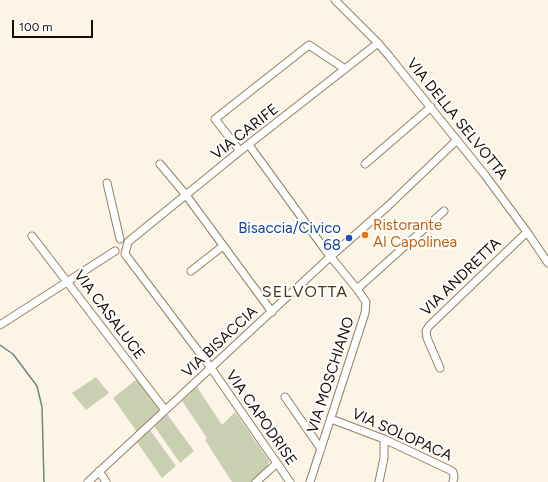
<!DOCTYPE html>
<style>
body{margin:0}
#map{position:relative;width:548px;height:482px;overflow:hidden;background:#fdf4e8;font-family:Figtree,sans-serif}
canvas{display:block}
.scale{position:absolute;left:12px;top:20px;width:81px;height:18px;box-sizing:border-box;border:2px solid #160e04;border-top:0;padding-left:5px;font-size:12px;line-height:14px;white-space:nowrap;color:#160e04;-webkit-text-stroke:3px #fff;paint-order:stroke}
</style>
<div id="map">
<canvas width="548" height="482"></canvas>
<div class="scale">100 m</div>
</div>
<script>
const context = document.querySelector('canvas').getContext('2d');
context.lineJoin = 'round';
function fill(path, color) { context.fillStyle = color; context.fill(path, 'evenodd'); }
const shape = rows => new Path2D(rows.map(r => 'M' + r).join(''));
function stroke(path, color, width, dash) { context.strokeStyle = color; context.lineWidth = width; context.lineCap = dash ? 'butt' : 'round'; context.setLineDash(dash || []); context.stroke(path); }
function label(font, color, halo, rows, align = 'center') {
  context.font = font + ' Figtree,sans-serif'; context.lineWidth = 4; context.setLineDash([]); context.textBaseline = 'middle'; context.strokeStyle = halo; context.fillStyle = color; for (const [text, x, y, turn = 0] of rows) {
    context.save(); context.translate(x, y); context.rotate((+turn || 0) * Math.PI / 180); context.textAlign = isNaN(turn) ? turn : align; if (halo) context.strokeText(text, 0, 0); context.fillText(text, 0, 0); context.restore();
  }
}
const green = shape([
 [96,377,109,393,86,410,72,393],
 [137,379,161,411,137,432,113,398],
 [197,387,222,425,235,412,269,461,268,467,251,482,232,482,205,440,207,438,182,401],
 [167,414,194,451,180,463,154,426],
 [150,430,176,466,162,478,137,442]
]);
const stream = shape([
 [0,345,13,354,37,386,42,407,44,482]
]);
const minor = shape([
 [335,0,378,43,389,56,485,175,527,232,548,263],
 [249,145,326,251,357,289,366,302,365,313,310,482],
 [240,151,215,119,309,45,345,69],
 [160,164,186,195,272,312],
 [365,164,431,107],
 [107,183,120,239],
 [32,236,165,410],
 [125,254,128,242,134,237,240,151,378,43],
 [125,254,211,368,290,482],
 [191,271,223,246],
 [357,289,444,211],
 [0,325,115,251],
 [440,368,427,338,426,331,429,326,527,232],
 [285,397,321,449],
 [331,419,384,439,450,470,453,472,454,476,453,482],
 [99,471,106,482],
 [88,482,330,257,388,206,457,140],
 [256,482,276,464],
 [379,482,384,458,384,439]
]);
const markers = [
 [365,235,4,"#e8710a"],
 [349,238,4,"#1a4fb4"]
];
const streetNames = [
 ["VIA DELLA SELVOTTA",457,119,51],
 ["VIA CARIFE",245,132,-38],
 ["VIA ANDRETTA",461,277,-44],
 ["VIA CASALUCE",109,315,53],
 ["VIA BISACCIA",220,342,-43],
 ["VIA MOSCHIANO",331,375,-72],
 ["VIA CAPODRISE",261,418,55],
 ["VIA SOLOPACA",402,435,24]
];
const foodNames = [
 ["Ristorante",373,226],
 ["Al Capolinea",373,243]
];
const transitNames = [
 ["Bisaccia/Civico",341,229],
 ["68",341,246]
];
const neighbourhoodNames = [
 ["SELVOTTA",305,292]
];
fill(green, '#c9d0b1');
stroke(stream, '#6d8686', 1.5);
stroke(minor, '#947f62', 9);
stroke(minor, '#fff', 7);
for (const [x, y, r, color] of markers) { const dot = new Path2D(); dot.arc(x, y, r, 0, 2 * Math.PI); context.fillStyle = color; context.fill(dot); stroke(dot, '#fff', 1.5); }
label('15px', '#160e04', '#fff', streetNames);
label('15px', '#c56008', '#fff', foodNames, 'left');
label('15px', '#164399', '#fff', transitNames, 'right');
context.letterSpacing = '1px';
label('16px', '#463419', '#fff', neighbourhoodNames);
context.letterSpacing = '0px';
</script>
